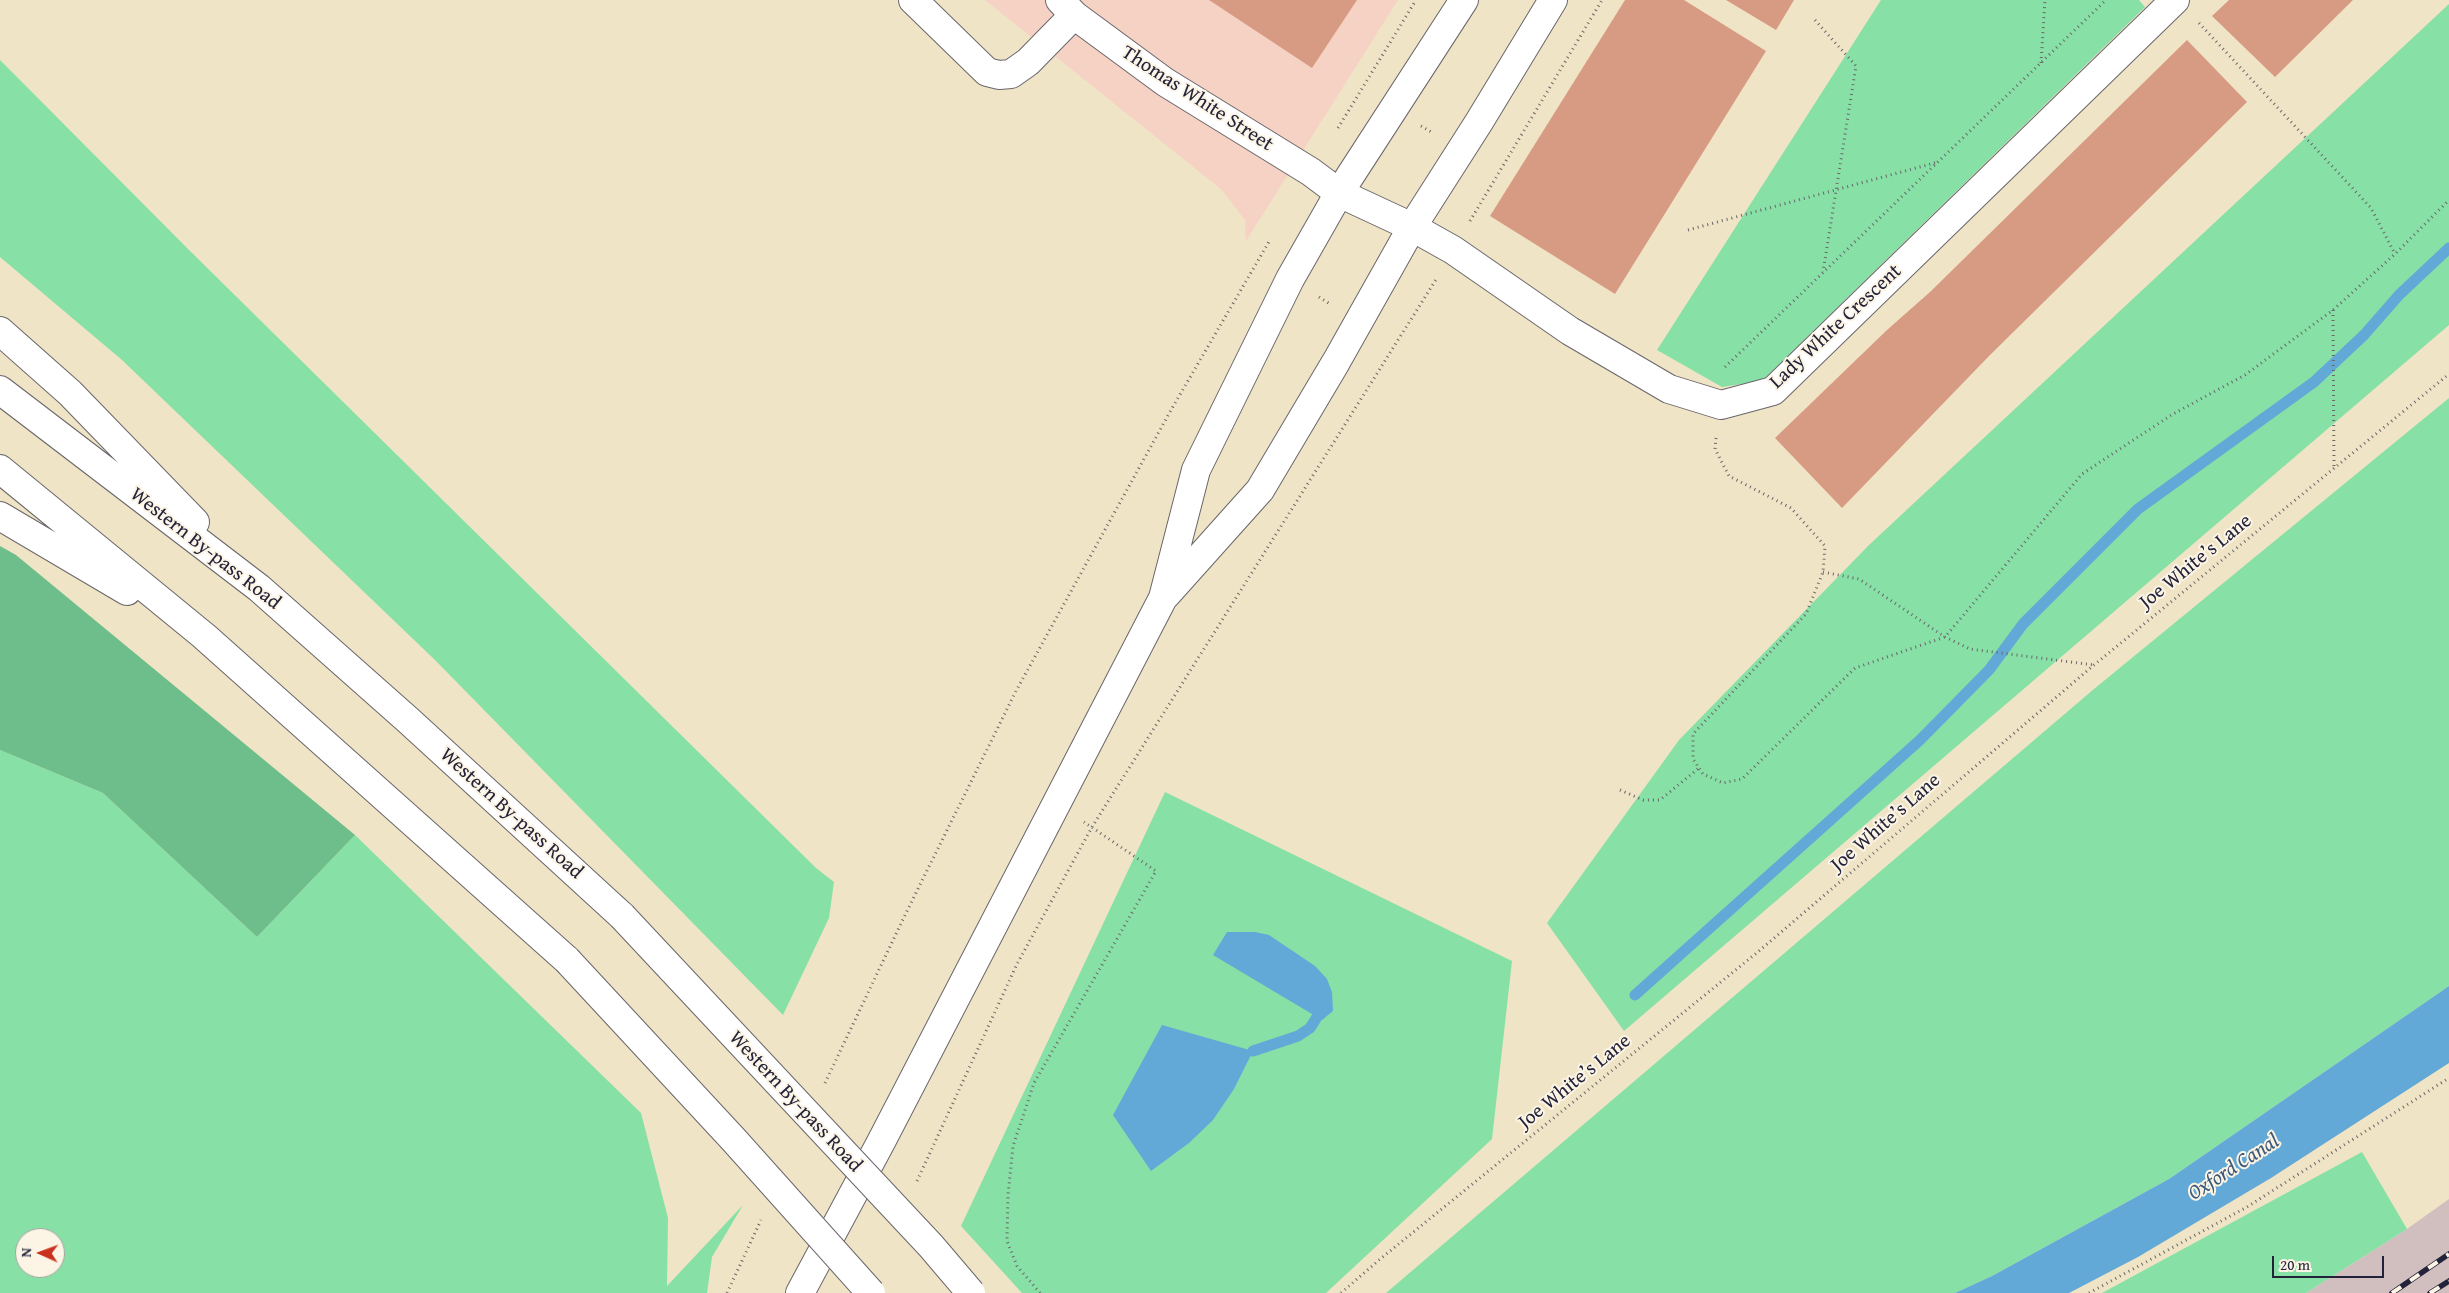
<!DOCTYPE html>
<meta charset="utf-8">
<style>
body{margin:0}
#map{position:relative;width:2449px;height:1293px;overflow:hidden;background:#efe4c5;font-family:"Gentium Book Plus",serif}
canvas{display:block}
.north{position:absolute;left:15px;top:1228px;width:50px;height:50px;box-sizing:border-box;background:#fcf5e5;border:1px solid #a5a1a1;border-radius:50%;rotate:272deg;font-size:14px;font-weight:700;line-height:20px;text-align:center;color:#22223b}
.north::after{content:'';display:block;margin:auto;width:18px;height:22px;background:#c8321e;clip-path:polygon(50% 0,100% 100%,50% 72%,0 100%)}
.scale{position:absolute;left:2272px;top:1256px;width:112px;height:22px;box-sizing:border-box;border:2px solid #22223b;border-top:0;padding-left:6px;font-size:15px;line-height:18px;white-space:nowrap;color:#22223b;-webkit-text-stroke:4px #fcf5e5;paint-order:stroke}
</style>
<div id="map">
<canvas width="2449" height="1293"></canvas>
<div class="north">N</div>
<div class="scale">20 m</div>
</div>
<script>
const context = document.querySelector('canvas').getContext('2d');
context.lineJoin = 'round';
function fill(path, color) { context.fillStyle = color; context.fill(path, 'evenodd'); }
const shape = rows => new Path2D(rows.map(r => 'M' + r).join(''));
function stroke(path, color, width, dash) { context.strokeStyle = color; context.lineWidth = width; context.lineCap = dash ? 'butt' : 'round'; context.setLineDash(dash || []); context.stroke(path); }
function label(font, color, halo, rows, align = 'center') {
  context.font = font + ' "Gentium Book Plus",serif'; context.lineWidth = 4; context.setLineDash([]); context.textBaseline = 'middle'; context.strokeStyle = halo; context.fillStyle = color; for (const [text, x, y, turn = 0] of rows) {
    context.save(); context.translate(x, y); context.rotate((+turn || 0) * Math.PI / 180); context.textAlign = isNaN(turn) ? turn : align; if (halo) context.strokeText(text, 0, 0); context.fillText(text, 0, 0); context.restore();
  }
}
const built = shape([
 [985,0,1398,0,1246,241,1245,220,1222,190]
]);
const industrial = shape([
 [2449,1199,2449,1293,2306,1293,2407,1229]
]);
const green = shape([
 [1881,0,2139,0,2145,7,1762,381,1722,387,1657,350],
 [2449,4,2449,325,1624,1031,1547,923,1679,740,1869,545],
 [0,60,189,250,816,868,834,882,829,918,783,1015,435,660,122,360,0,257],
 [2449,398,2449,986,2169,1179,1992,1276,1955,1293,1386,1293,2094,689],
 [0,750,103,793,257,937,355,835,641,1113,668,1218,667,1286,743,1205,712,1257,707,1293,0,1293],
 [25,1238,55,1238,55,1268,25,1268],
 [1165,792,1512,961,1492,1139,1326,1293,1022,1293,961,1226],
 [2362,1152,2407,1229,2306,1293,2102,1293]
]);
const forest = shape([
 [0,546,16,555,355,835,257,937,103,793,0,750]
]);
const water = shape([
 [1227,932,1255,932,1269,935,1315,966,1327,979,1332,992,1333,1011,1322,1020,1213,955],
 [2449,986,2449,1063,2271,1178,2138,1257,2069,1293,1955,1293,1992,1276,2169,1179],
 [1162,1025,1253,1051,1234,1089,1213,1120,1189,1143,1151,1171,1113,1115]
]);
const stream = shape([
 [1635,995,1920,740,1989,670,2023,624,2138,509,2314,382,2364,335,2399,295,2449,248],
 [1253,1051,1298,1036,1310,1028,1317,1017]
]);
const building = shape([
 [1209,0,1357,0,1312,68],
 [1625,0,1684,0,1766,51,1615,294,1490,216],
 [1726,0,1794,0,1776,30],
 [2229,0,2353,0,2275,77,2212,16],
 [2187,40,2247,102,1990,355,1842,508,1775,438,1887,330,1930,292]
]);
const path = shape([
 [1815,20,1856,66,1823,272],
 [2199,23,2371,208,2395,254],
 [2041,63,2045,0],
 [1421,126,1433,133],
 [1338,128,1416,0],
 [1470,221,1602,0],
 [1688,230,1938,162],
 [1319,297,1330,304],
 [2333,310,2334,467],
 [1725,367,2106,0],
 [1716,438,1715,449,1729,476,1791,508,1825,546,1823,572,1806,614,1693,734,1693,759,1703,774,1723,783,1742,779,1855,668,1945,637,2082,474,2173,414,2245,375,2333,310,2395,254,2449,200],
 [1823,572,1859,579,1945,637,1970,649,2094,665],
 [1620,790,1643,800,1660,800,1699,768],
 [825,1083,906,913,1016,691,1171,410,1270,240],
 [917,1181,1017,964,1092,827,1437,278],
 [727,1293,761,1220],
 [1040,1293,1017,1266,1007,1241,1008,1195,1013,1146,1034,1083,1156,871,1084,822],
 [1341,1293,1379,1260,1759,951,2094,665,2449,374],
 [2089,1293,2247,1207,2449,1078]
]);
const minor = shape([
 [913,0,987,72,999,75,1011,74,1028,62,1074,15],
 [1060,0,1074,15,1165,82,1311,172,1339,193,1412,227,1453,250,1570,331,1669,389,1721,405,1773,391,2175,0]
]);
const highway = shape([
 [0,331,70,393,195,522],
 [0,390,259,588,408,720,622,916],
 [0,469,204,636,567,960],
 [0,516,127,591],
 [1166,595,1260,490,1336,362,1412,227,1479,122,1553,0],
 [800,1293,881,1142,1163,598,1196,470,1290,279,1339,193,1464,0]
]);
const rail = shape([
 [2392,1293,2449,1254],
 [2430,1293,2449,1281]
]);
const highwayBridge = shape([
 [622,916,931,1246,971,1293],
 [567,960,734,1140,871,1293]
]);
const streetNames = [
 ["Thomas White Street",1197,99,33],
 ["Lady White Crescent",1836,327,-43],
 ["Western By-pass Road",205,549,38],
 ["Joe White’s Lane",2196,562,-39],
 ["Western By-pass Road",511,814,42],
 ["Joe White’s Lane",1886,823,-41],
 ["Joe White’s Lane",1575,1082,-39],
 ["Western By-pass Road",795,1102,47]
];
const waterNames = [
 ["Oxford Canal",2234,1168,-33]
];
fill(built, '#f6d2c5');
fill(industrial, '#d1bfbf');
fill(green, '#87e0a5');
fill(forest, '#6dbe8a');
fill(water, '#62a9d8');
stroke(stream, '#62a9d8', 11);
fill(building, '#d79b83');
stroke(minor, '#6a666b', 30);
stroke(highway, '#6a666b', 30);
stroke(path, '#6a666b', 3, [1, 4]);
stroke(minor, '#fff', 28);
stroke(highway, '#fff', 28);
stroke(rail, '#22223b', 5.5);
stroke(rail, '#fcf5e5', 4, [11]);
stroke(highwayBridge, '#6a666b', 30, []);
stroke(highwayBridge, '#fff', 28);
label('20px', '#22223b', '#fcf5e5', streetNames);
label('italic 21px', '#3c587a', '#fcf5e5', waterNames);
</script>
